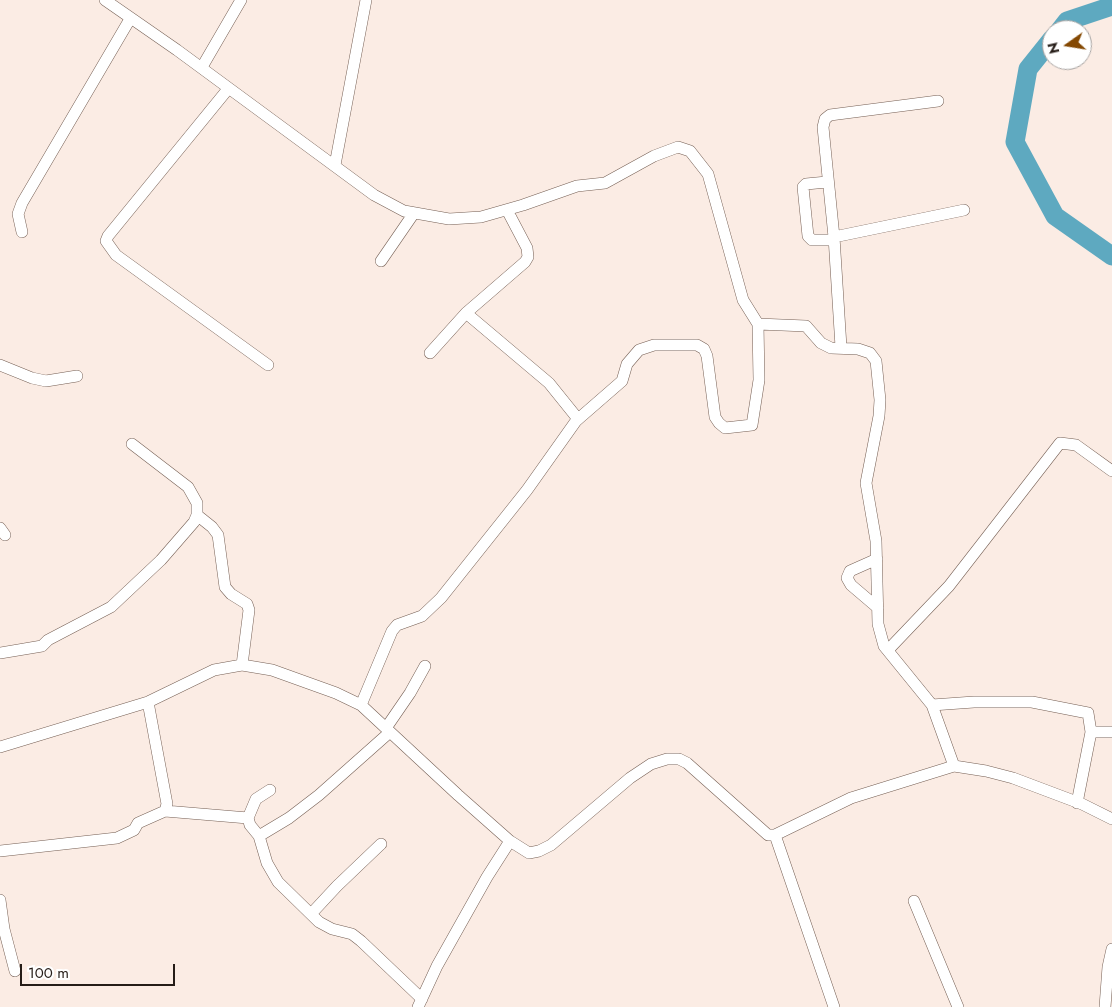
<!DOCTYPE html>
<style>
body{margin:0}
#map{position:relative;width:1112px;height:1007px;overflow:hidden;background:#fbece4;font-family:Jost,sans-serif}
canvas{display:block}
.north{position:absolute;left:1042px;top:20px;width:50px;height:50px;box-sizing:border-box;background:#fff;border:1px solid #a8a4a2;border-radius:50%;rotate:257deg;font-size:14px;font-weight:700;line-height:20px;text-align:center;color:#251c17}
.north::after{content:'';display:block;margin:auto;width:18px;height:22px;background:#844802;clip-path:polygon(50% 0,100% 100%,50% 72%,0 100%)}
.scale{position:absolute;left:20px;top:964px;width:155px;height:22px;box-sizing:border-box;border:2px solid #251c17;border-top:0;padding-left:6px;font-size:15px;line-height:18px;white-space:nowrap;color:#251c17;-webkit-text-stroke:4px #fff;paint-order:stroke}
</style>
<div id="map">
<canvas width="1112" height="1007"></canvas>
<div class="north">N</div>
<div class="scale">100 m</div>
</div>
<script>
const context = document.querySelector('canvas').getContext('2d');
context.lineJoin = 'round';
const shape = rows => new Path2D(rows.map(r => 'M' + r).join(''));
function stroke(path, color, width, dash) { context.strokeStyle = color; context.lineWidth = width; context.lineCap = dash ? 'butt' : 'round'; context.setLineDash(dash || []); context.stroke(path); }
const river = shape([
 [1060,30,1067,21,1112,6],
 [1052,39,1028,69,1015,142,1055,216,1112,256]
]);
const minor = shape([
 [105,0,177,50,374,195,404,211,449,219,481,217,523,205,577,186,605,183,654,156,678,147,690,151,708,174,743,300,758,324,806,326,821,343,831,348,858,349,870,353,876,361,880,400,879,416,866,483,876,541,878,624,884,646,932,705,954,766],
 [202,67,241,0],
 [228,89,108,236,106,241,116,255,268,365],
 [335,165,366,0],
 [827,182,806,184,803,187,808,236,812,240,834,240],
 [22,232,18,214,22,203,130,19],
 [834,237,964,210],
 [381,261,414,213],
 [466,313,549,383,578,419],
 [841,347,834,237,823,127,825,119,830,115,938,101],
 [430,353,466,313,525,262,528,257,527,248,507,210],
 [0,365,32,378,46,381,77,376],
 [197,515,212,527,218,535,225,587,231,594,247,604,249,610,242,665],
 [0,528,5,535],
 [877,559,850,571,847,578,851,585,878,608],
 [888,650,949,586,1060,443,1076,445,1112,471],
 [0,653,42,646,48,640,111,607,161,560,194,522,197,515,197,503,188,487,132,444],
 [361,705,392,631,397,625,422,616,441,598,527,490,576,421,622,381,627,364,639,350,654,345,697,345,704,349,707,356,715,417,719,423,725,428,752,425,759,380,758,324],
 [932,705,974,702,1032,702,1088,713,1091,732,1077,803],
 [386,728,410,693,425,666],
 [1091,732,1112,732],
 [0,747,148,702,214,670,242,665,272,670,336,693,361,705,458,795,510,841,529,853,539,851,551,845,630,778,651,764,667,759,679,759,687,763,768,835,775,835,851,798,954,766,986,771,1013,778,1082,804,1112,819],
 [270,790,256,799,248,818,250,825,259,836,289,818,319,795,390,732],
 [165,811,248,818],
 [775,835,834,1007],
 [259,836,267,863,278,882,319,922,332,929,352,934,361,941,422,999],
 [0,851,117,838,134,830,138,823,165,811,167,804,148,702],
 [0,900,4,929,15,971],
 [914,901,958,1007],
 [311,914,337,886,381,844],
 [418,1007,437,966,487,877,510,841],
 [1105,1007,1108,967,1112,949]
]);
stroke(river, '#5ea9c0', 19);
stroke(minor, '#755f54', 12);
stroke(minor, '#fff', 11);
</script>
